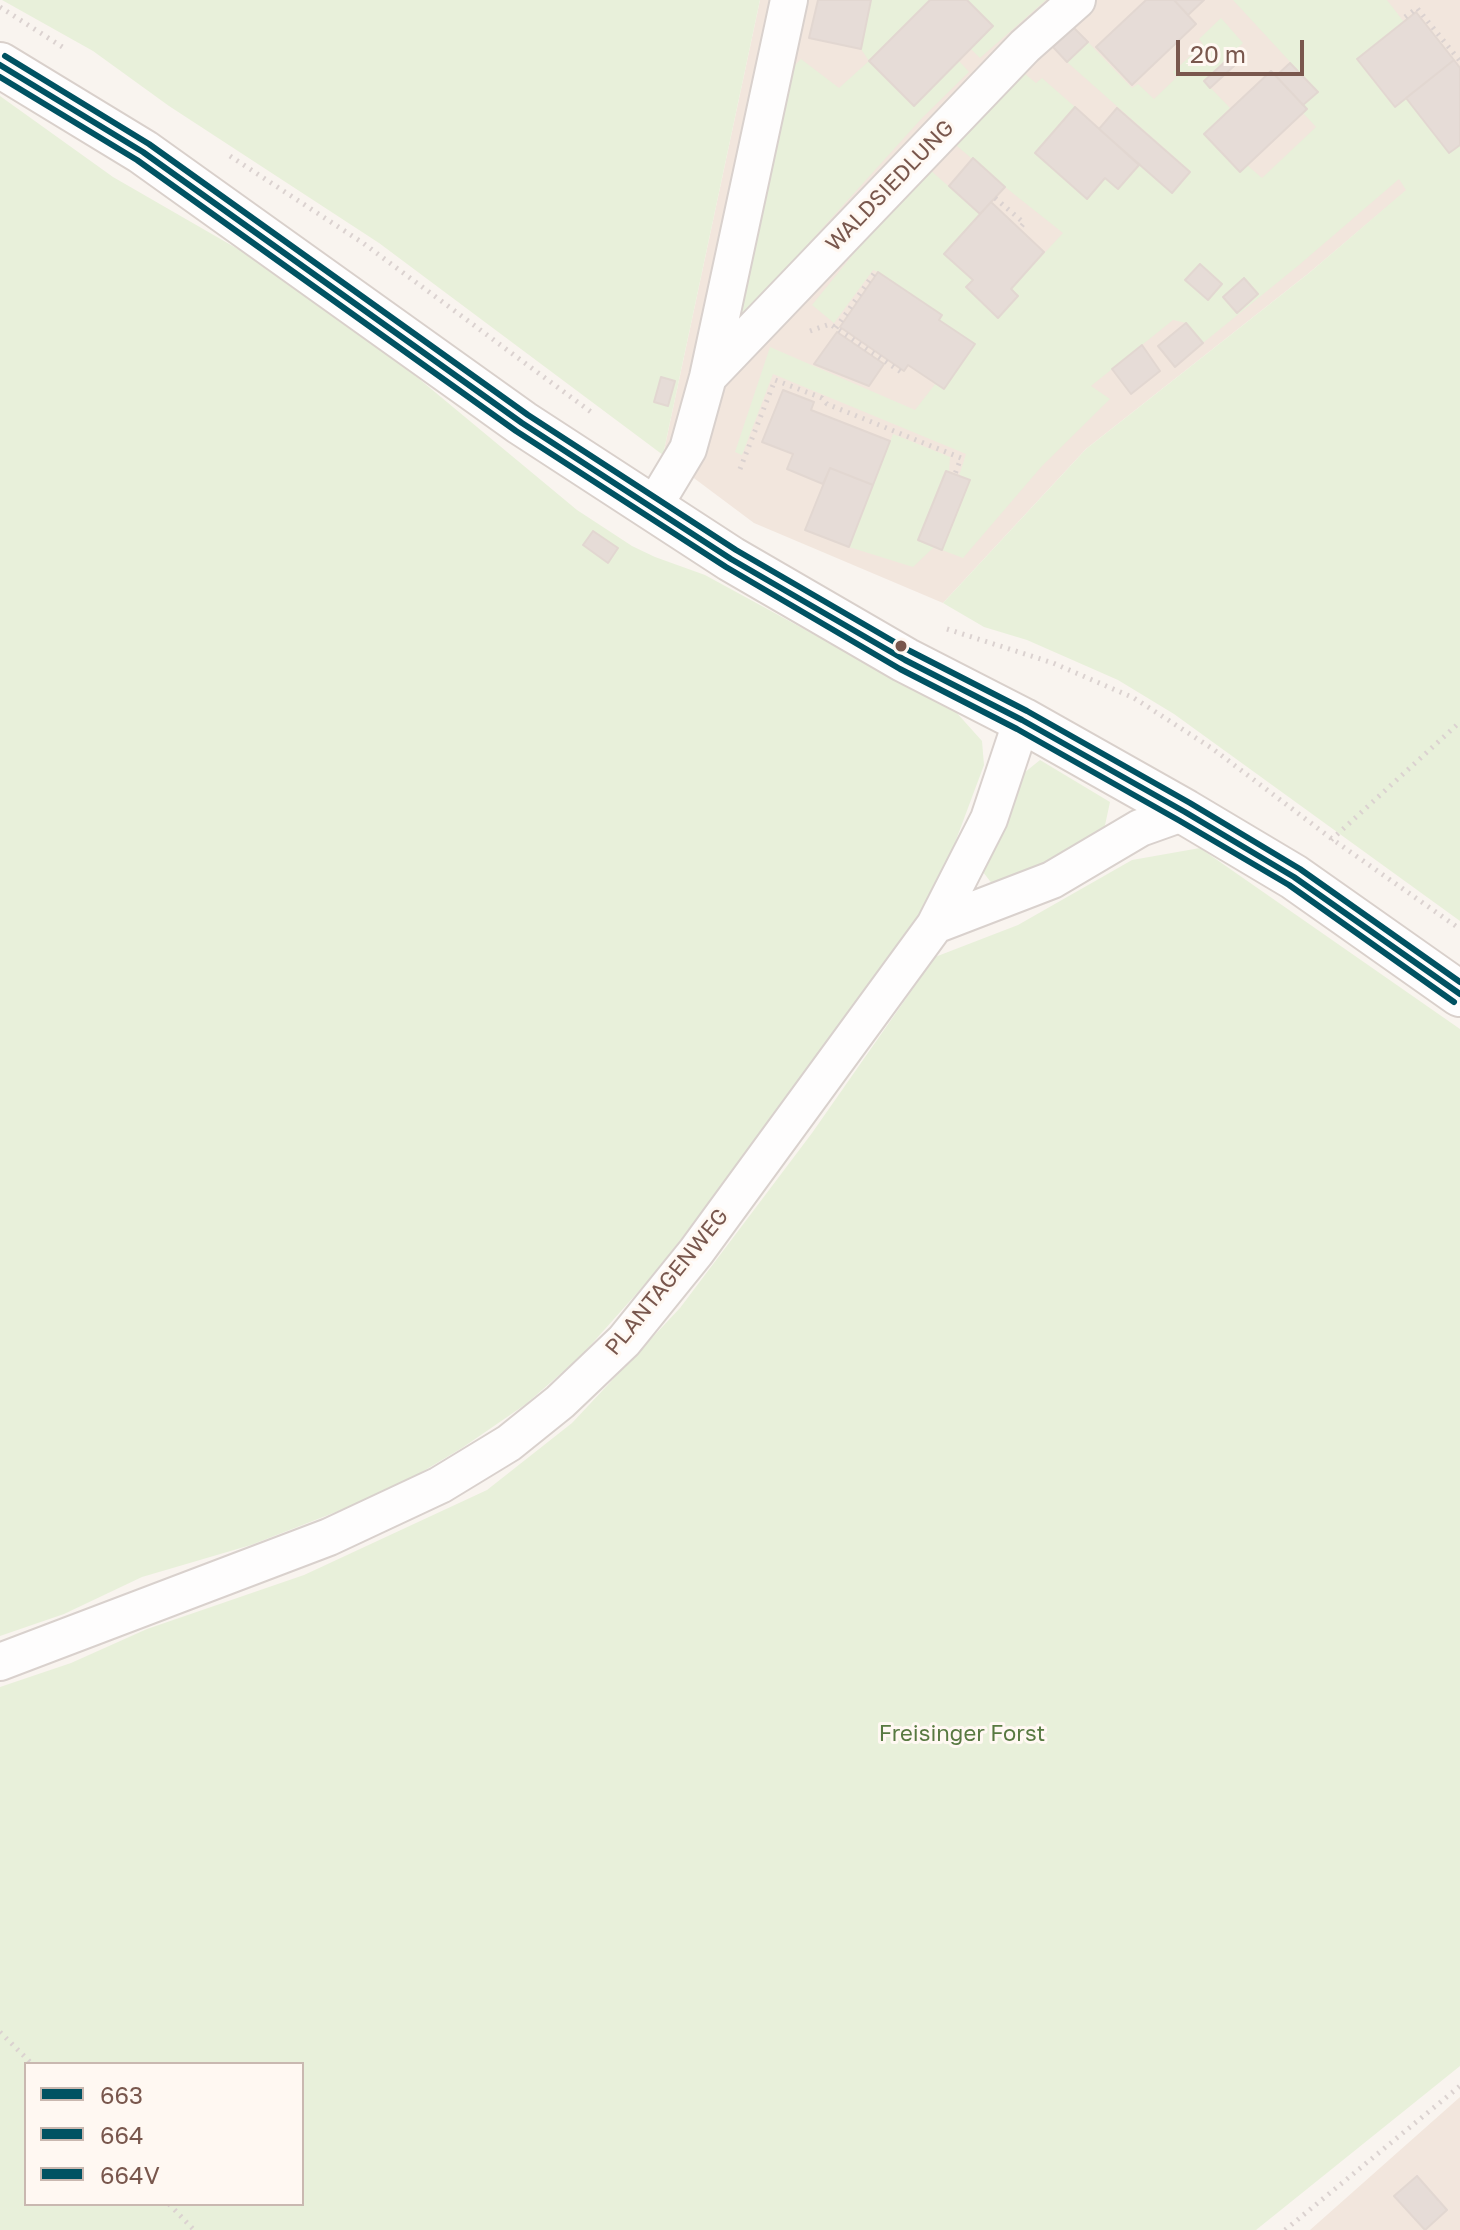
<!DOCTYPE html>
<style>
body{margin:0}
#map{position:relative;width:1460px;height:2230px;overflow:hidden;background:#f9f4ef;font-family:"Golos Text",sans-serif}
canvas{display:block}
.legend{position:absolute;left:24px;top:2062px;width:280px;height:144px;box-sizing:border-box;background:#fff8f2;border:2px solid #c9b8b0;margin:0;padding:10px 14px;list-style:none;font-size:24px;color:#79574d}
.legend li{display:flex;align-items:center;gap:16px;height:40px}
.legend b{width:40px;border:2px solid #c9b8b0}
.scale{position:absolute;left:1176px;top:40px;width:128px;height:36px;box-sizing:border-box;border:4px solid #79574d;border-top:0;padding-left:10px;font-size:24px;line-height:28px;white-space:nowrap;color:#79574d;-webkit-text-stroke:6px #fff8f2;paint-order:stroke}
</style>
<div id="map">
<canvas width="1460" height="2230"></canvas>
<ul class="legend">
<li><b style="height:10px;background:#005262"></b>663</li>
<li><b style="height:10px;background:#005262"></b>664</li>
<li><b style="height:10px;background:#005262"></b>664V</li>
</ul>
<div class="scale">20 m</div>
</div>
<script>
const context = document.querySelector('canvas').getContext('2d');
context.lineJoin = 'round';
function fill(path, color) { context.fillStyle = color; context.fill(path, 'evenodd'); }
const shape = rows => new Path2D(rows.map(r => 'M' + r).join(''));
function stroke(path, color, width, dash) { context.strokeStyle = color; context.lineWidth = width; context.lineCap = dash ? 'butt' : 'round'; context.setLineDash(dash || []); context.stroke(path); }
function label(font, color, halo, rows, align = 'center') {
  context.font = font + ' "Golos Text",sans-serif'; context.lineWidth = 6; context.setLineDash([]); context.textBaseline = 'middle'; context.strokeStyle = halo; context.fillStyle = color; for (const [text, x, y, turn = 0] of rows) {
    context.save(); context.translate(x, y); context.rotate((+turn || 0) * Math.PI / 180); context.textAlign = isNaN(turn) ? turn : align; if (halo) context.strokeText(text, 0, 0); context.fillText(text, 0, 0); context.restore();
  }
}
const residential = shape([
 [760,0,1460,0,1460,168,1407,190,1309,273,1086,449,943,603,754,523,663,455],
 [1460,2097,1460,2230,1310,2230]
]);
const green = shape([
 [2,0,760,0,663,455,379,243,169,106,93,51],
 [871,0,930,0,869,60,914,106,959,61,969,72,922,118,742,317,736,312,788,72,801,59,839,88,869,61,861,49],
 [967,0,1046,0,980,58,971,49,993,26],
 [1233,0,1387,0,1404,22,1357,60,1394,107,1406,98,1449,152,1460,145,1460,921,1174,714,1118,680,1027,640,984,627,943,603,1086,449,1309,273,1406,190,1399,179,1299,265,1203,343,1186,323,1173,320,1091,386,1110,399,1042,466,963,558,942,550,970,481,959,476,966,454,773,374,742,455,735,452,770,347,915,410,936,383,944,389,939,320,941,315,878,272,873,270,834,323,812,305,864,241,929,169,980,214,944,254,973,280,966,288,998,317,1018,296,1011,289,1063,233,1005,187,950,140,1019,69,1036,83,1042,78,1075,107,1035,153,1105,178,1117,189,1139,165,1172,193,1190,171,1067,62,1088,42,1132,88,1138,84,1154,99,1177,77,1173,72,1203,44,1199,39,1221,18,1243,43,1204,81,1230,108,1205,134,1247,165,1262,178,1316,127,1303,113,1307,109,1303,105,1317,91],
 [0,96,113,177,250,256,344,322,412,373,577,510,632,546,655,557,705,575,956,712,982,741,984,765,934,899,801,1083,654,1274,581,1356,526,1404,462,1448,390,1491,251,1545,142,1577,64,1614,0,1636],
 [893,434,950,457,949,472,945,471,918,540,934,547,913,567,849,547],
 [1040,760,1110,802,1104,830,1043,871,993,885,983,872,1008,802,1024,773],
 [1200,848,1460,1029,1460,2066,1256,2230,0,2230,0,1687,71,1663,147,1629,304,1575,487,1490,572,1423,680,1308,812,1133,935,957,1018,925,1132,860],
 [26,2064,302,2064,302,2204,26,2204]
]);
const building = shape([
 [818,0,871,0,861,49,809,38,818,0],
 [930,0,967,0,993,26,914,106,869,61,930,0],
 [1146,0,1174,0,1196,24,1132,85,1096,47,1146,0],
 [1174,0,1204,0,1188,15,1174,0],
 [1416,12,1454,60,1395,107,1357,59,1416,12],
 [1073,27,1088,42,1067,62,1053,47,1073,27],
 [1228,59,1234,66,1210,88,1204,81,1228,59],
 [1454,60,1460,68,1460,145,1449,153,1406,98,1454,60],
 [1290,63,1318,92,1303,105,1276,76,1290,63],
 [1271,71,1307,109,1240,172,1204,134,1271,71],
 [1075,107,1139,165,1118,189,1105,178,1087,199,1035,153,1075,107],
 [1117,108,1190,172,1172,193,1099,129,1117,108],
 [973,158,1005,187,980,214,949,186,973,158],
 [991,202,1044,252,1011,289,1018,296,998,318,966,287,973,280,944,254,991,202],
 [1200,264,1222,284,1208,300,1185,280,1200,264],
 [878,272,942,315,939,320,975,344,944,389,908,365,904,371,840,327,878,272],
 [1244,278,1258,294,1237,313,1223,297,1244,278],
 [1186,323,1203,343,1175,367,1158,346,1186,323],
 [837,332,884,364,869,386,814,364,837,332],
 [1142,345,1160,371,1131,394,1112,369,1142,345],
 [661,377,675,381,668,406,654,402,661,377],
 [783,390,814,402,811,410,890,441,873,485,830,468,823,484,787,469,793,454,762,442,783,390],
 [830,468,873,485,849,547,805,530,830,468],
 [946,471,970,480,942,550,918,540,946,471],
 [593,531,618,548,608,563,583,545,593,531],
 [1417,2176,1447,2210,1425,2230,1394,2196,1417,2176]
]);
const path = shape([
 [0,7,64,48],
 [1405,17,1417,8,1460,61],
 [230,156,363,243,591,412],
 [995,198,1024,223,1019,229],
 [836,328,875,272],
 [810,331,830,324,901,372],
 [740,469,775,380,822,398,827,404,961,458,955,474],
 [947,629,1053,663,1134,698,1213,749,1332,839,1460,929],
 [1331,840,1460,722],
 [0,2032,32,2064],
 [169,2204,194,2230],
 [1285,2230,1460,2086]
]);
const street = shape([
 [709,376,1025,46,1077,0],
 [652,509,688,449,708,377,789,0],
 [935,925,1052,880,1140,828,1185,812],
 [0,1662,329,1537,440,1485,509,1443,560,1402,624,1341,696,1252,935,925,989,819,1022,720]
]);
const secondary = shape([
 [0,65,143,152,522,423,731,559,905,660,1022,720,1185,812,1294,877,1460,994]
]);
const bus1 = shape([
 [0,65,143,152,522,423,731,559,905,660,1022,720,1185,812,1294,877,1460,994]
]);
const bus2 = shape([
 [0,77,137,160,516,431,726,567,900,669,1017,729,1180,821,1289,885,1454,1002]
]);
const bus3 = shape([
 [5,56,149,144,528,415,736,550,910,651,1027,711,1190,803,1300,869,1460,982]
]);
const markers = [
 [901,646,7,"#79574d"]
];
const streetNames = [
 ["WALDSIEDLUNG",890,186,-46],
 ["PLANTAGENWEG",667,1282,-51]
];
const parkNames = [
 ["Freisinger Forst",962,1734]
];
fill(residential, '#f2e6dd');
fill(green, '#e8f0da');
fill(building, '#e6dcd7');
stroke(building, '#e2d7d1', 2);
stroke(street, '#d9d1cd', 40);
stroke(secondary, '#d9d0cb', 48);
stroke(path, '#dbd2d0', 5, [2, 6]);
stroke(street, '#fefdfd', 36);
stroke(secondary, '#fefdfd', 44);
stroke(bus1, '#005262', 6);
stroke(bus2, '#005262', 6);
stroke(bus3, '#005262', 6);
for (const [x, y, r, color] of markers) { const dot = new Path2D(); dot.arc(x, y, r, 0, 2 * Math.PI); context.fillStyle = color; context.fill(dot); stroke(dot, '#fff8f2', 3); }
label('22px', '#79574d', '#fff8f2', streetNames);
label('22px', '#587941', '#fff8f2', parkNames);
</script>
